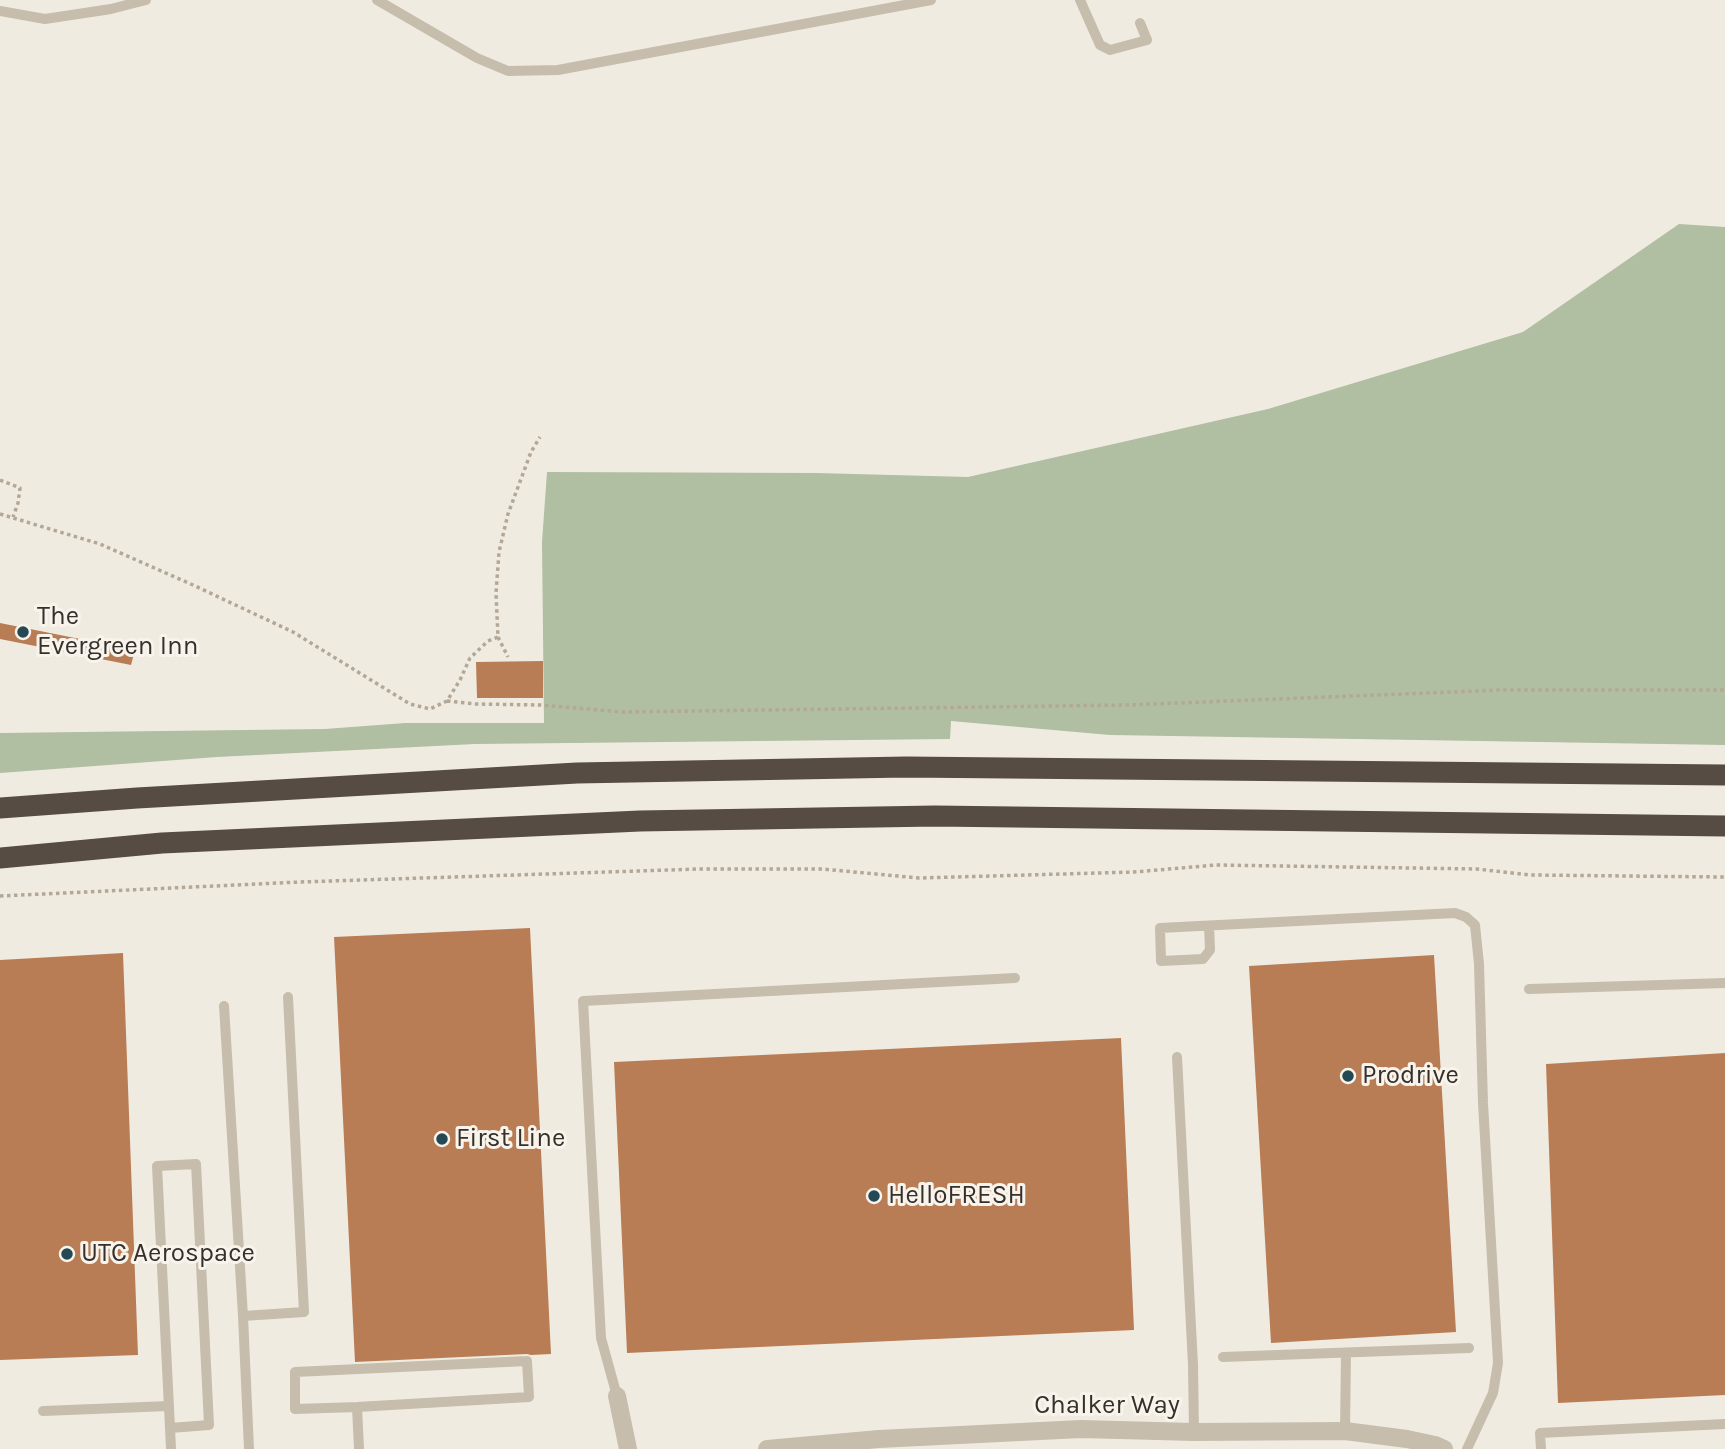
<!DOCTYPE html>
<style>
body{margin:0}
canvas{display:block;background:#f0ebe0}
</style>
<canvas width="1725" height="1449"></canvas>
<script>
const context = document.querySelector('canvas').getContext('2d');
context.lineJoin = 'round';
function fill(path, color) { context.fillStyle = color; context.fill(path, 'evenodd'); }
const shape = rows => new Path2D(rows.map(r => 'M' + r).join(''));
function stroke(path, color, width, dash) { context.strokeStyle = color; context.lineWidth = width; context.lineCap = dash ? 'butt' : 'round'; context.setLineDash(dash || []); context.stroke(path); }
function label(font, color, halo, rows, align = 'center') {
  context.font = font + ' Karla,sans-serif'; context.lineWidth = 6; context.setLineDash([]); context.textBaseline = 'middle'; context.strokeStyle = halo; context.fillStyle = color; for (const [text, x, y, turn = 0] of rows) {
    context.save(); context.translate(x, y); context.rotate((+turn || 0) * Math.PI / 180); context.textAlign = isNaN(turn) ? turn : align; if (halo) context.strokeText(text, 0, 0); context.fillText(text, 0, 0); context.restore();
  }
}
const green = shape([
 [1679,224,1725,227,1725,745,1110,735,951,721,950,739,475,744,217,757,0,773,0,733,325,729,405,723,544,723,542,542,547,472,816,473,968,477,1268,409,1523,332]
]);
const building = shape([
 [0,623,135,650,131,665,0,639],
 [543,661,543,698,477,698,476,662],
 [530,928,551,1354,531,1355,527,1354,355,1362,334,937],
 [123,953,138,1355,0,1360,0,960],
 [1434,955,1456,1332,1271,1343,1249,966],
 [1121,1038,1134,1330,627,1353,614,1062],
 [1725,1053,1725,1395,1558,1403,1546,1064]
]);
const path = shape([
 [0,480,20,488,18,503,13,517],
 [0,514,100,544,193,585,293,632,410,704,430,709,447,701,460,680,470,658,488,641,498,637,496,593,499,552,508,514,531,452,540,437],
 [498,637,508,657],
 [447,701,476,704,541,705,622,712,1128,705,1501,690,1725,690],
 [0,896,300,882,699,869,822,869,919,878,1134,872,1216,865,1477,869,1530,875,1725,877]
]);
const lane = shape([
 [377,0,477,58,508,71,558,70,931,0],
 [1080,0,1100,45,1110,50,1147,40,1140,23],
 [0,11,45,19,111,9,146,0],
 [1209,926,1210,950,1203,959,1161,961,1160,928,1455,913,1466,917,1475,925,1479,964,1483,1103,1498,1363,1493,1393,1467,1449],
 [1529,989,1725,983],
 [224,1006,243,1316],
 [1177,1057,1193,1365,1194,1432],
 [1223,1357,1469,1348],
 [527,1361,529,1397,357,1407,295,1409,295,1372,527,1361],
 [617,1396,601,1338,583,1001,1015,978],
 [357,1407,359,1449],
 [43,1411,169,1406],
 [170,1428,209,1425,196,1164,157,1166,170,1428,171,1449],
 [1345,1431,1346,1353],
 [249,1449,243,1316,304,1312,288,997],
 [1541,1449,1540,1433,1725,1424]
]);
const street = shape([
 [617,1396,628,1449],
 [767,1449,879,1439,1081,1429,1194,1432,1345,1431,1407,1439,1435,1445,1444,1449]
]);
const highway = shape([
 [0,808,137,798,577,773,906,767,1725,775],
 [0,858,162,843,640,821,935,816,1725,826]
]);
const markers = [
 [23,632,7,"#254954"],
 [1348,1076,7,"#254954"],
 [442,1139,7,"#254954"],
 [874,1196,7,"#254954"],
 [67,1254,7,"#254954"]
];
const poiNames = [
 ["The",37,617],
 ["Evergreen Inn",37,647],
 ["Prodrive",1362,1076],
 ["First Line",456,1139],
 ["HelloFRESH",888,1196],
 ["UTC Aerospace",81,1254]
];
const streetNames = [
 ["Chalker Way",1107,1406]
];
fill(green, '#b0bea1');
fill(building, '#b97d56');
stroke(path, '#b3a797', 3.5, [3.5, 3.5]);
stroke(lane, '#c7bdad', 10);
stroke(street, '#c7bdad', 18);
stroke(highway, '#564c43', 21);
for (const [x, y, r, color] of markers) { const dot = new Path2D(); dot.arc(x, y, r, 0, 2 * Math.PI); context.fillStyle = color; context.fill(dot); stroke(dot, '#f8f4ec', 2.5); }
label('26px', '#36302b', '#f8f4ec', poiNames, 'left');
label('26px', '#36302b', '#f8f4ec', streetNames);
</script>
